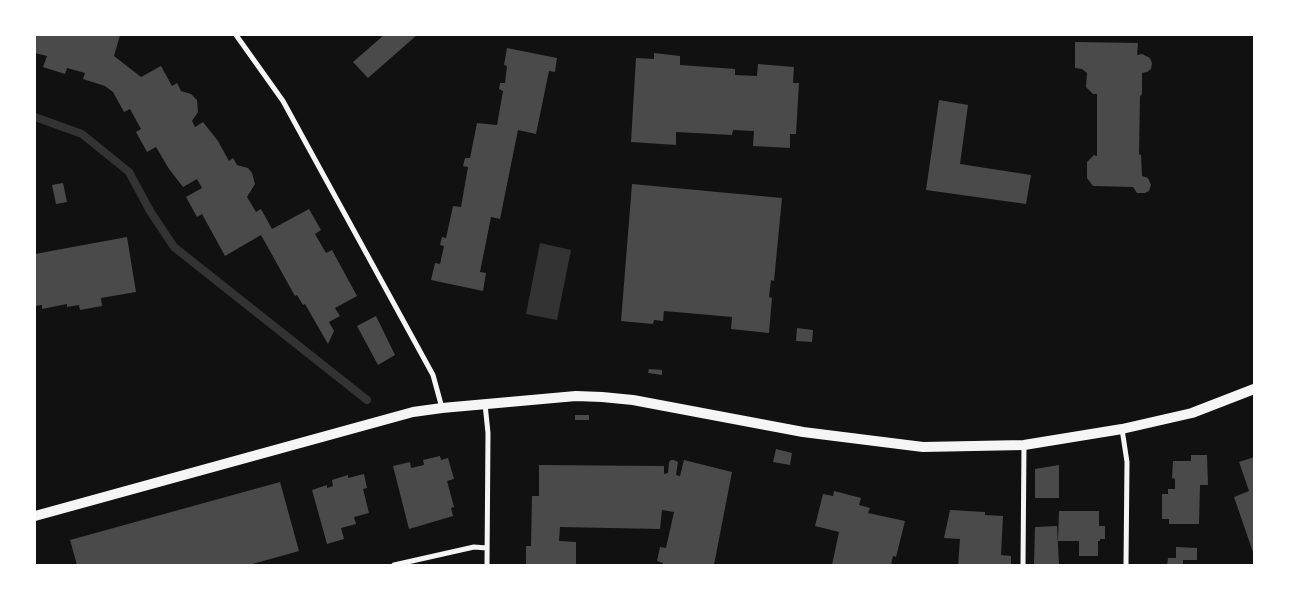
<!DOCTYPE html>
<style>
body{margin:0}
#map{position:relative;width:1289px;height:600px;overflow:hidden;background:#111;font-family:Arial,sans-serif}
canvas{display:block}
.frame{position:absolute;inset:0;border:36px solid #fff;pointer-events:none}
</style>
<div id="map">
<canvas width="1289" height="600"></canvas>
<div class="frame"></div>
</div>
<script>
const context = document.querySelector('canvas').getContext('2d');
context.lineJoin = 'round';
function fill(path, color) { context.fillStyle = color; context.fill(path, 'evenodd'); }
const shape = rows => new Path2D(rows.map(r => 'M' + r).join(''));
function stroke(path, color, width, dash) { context.strokeStyle = color; context.lineWidth = width; context.lineCap = dash ? 'butt' : 'round'; context.setLineDash(dash || []); context.stroke(path); }
const water = shape([
 [540,243,571,250,557,320,526,314]
]);
const stream = shape([
 [35,117,82,134,129,172,150,211,174,247,367,400]
]);
const building = shape([
 [35,35,120,35,114,56,141,77,161,66,172,86,177,83,181,91,191,94,197,100,198,112,192,121,195,127,203,122,218,141,229,161,233,158,237,165,248,168,252,173,255,184,247,197,256,212,261,209,272,229,309,209,321,230,315,234,326,253,332,250,357,296,335,308,340,316,329,322,334,331,328,344,305,304,303,305,297,295,295,296,261,235,225,256,202,214,197,217,186,197,202,188,197,179,183,187,169,169,156,147,147,152,136,132,141,129,130,109,124,112,113,92,105,86,83,79,85,73,67,68,65,74,43,67,47,56,35,53],
 [384,35,417,35,368,78,353,62],
 [1075,42,1138,43,1137,55,1142,54,1150,58,1152,63,1151,69,1147,72,1142,73,1142,94,1140,96,1139,154,1141,155,1142,176,1148,178,1151,185,1149,191,1145,193,1137,193,1133,187,1093,186,1087,178,1087,162,1094,155,1097,156,1097,94,1093,94,1086,87,1087,73,1082,69,1075,68],
 [507,48,557,58,555,72,549,71,536,134,518,130,500,219,491,217,480,272,486,273,483,291,431,280,435,263,440,264,444,246,440,245,442,237,446,238,453,206,461,207,468,167,463,166,465,158,470,158,477,123,497,125,503,91,499,89,500,83,505,83,507,66,504,65],
 [654,53,680,56,680,65,735,69,735,75,757,76,758,64,794,67,793,83,799,83,796,134,790,134,790,148,753,146,754,131,733,130,732,135,676,132,676,145,631,142,636,58,654,59],
 [939,100,968,105,960,164,1031,175,1026,204,926,190],
 [63,183,67,202,56,204,52,185],
 [632,184,782,198,774,281,771,280,769,297,772,298,769,333,731,329,732,317,664,311,663,321,654,320,653,324,621,321],
 [127,237,136,292,101,298,102,306,80,310,79,305,67,307,67,304,42,309,42,305,35,306,35,254],
 [376,316,395,355,378,365,357,326],
 [797,328,813,330,812,342,796,341],
 [649,369,662,370,662,375,648,373],
 [575,415,589,415,589,420,575,420],
 [776,449,792,453,790,465,773,462],
 [1191,455,1207,455,1208,485,1200,485,1199,524,1169,524,1169,519,1162,519,1162,494,1168,494,1168,489,1175,489,1175,479,1172,478,1173,461,1191,461],
 [440,456,441,460,448,458,454,479,447,481,454,507,451,508,453,516,409,529,393,466,410,462,411,468,424,465,423,460],
 [1254,457,1254,555,1234,497,1249,491,1239,462],
 [671,460,674,460,678,462,676,475,680,476,684,460,732,472,714,565,663,565,663,563,657,561,660,547,666,548,674,512,662,510,660,529,560,527,559,541,576,542,576,565,526,565,526,546,531,546,532,496,539,496,539,465,664,466,664,474,668,473,669,462],
 [1059,465,1059,498,1035,498,1035,469],
 [364,474,367,488,363,489,369,513,354,517,356,524,341,528,344,539,327,544,312,490,327,485,327,488,333,486,332,480,348,475,348,478],
 [280,482,299,551,249,565,77,565,70,540],
 [834,491,861,498,859,505,870,508,868,513,905,521,896,557,893,556,891,565,832,565,839,532,815,526,823,494,833,496],
 [950,510,985,512,985,515,1003,516,1001,555,1011,556,1011,565,958,565,960,539,944,538],
 [1059,511,1099,511,1099,526,1105,526,1105,539,1100,539,1100,541,1098,541,1098,556,1079,556,1079,541,1058,541],
 [1057,526,1059,565,1034,565,1035,527],
 [1176,547,1197,548,1197,560,1183,560,1183,565,1167,565,1168,558,1176,558]
]);
const minor = shape([
 [236,35,283,101,307,145,433,375,442,408],
 [485,404,488,433,487,565],
 [1122,429,1127,462,1126,565],
 [394,565,474,547,487,548],
 [1023,565,1024,445]
]);
const secondary = shape([
 [35,516,413,412,442,408,576,396,602,397,633,400,803,432,923,447,1024,445,1122,429,1192,413,1254,389]
]);
fill(water, '#333');
stroke(stream, '#333', 8);
fill(building, '#4a4a4a');
stroke(minor, '#f5f5f5', 5);
stroke(secondary, '#f5f5f5', 10);
</script>
